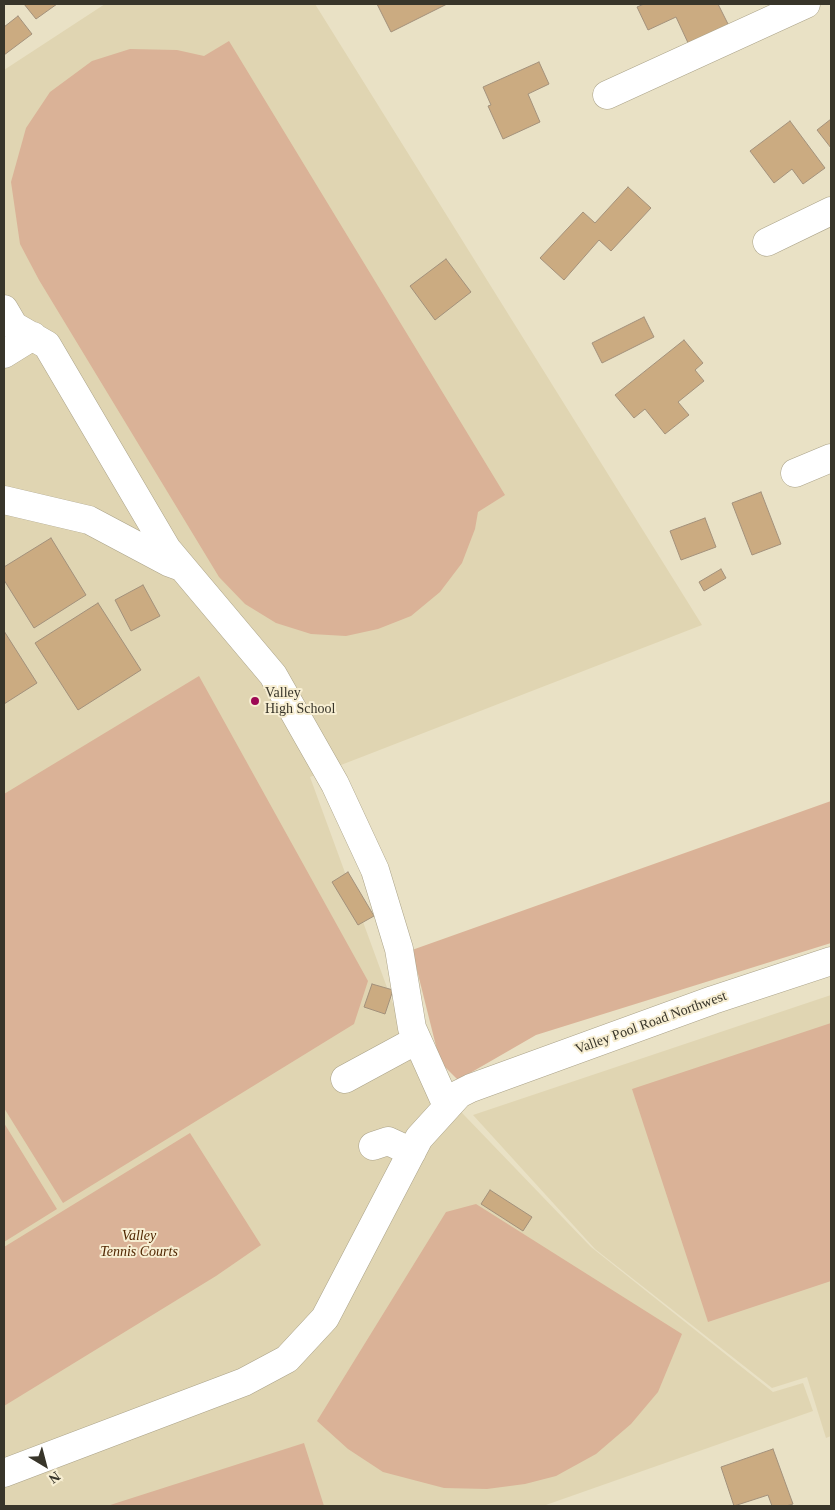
<!DOCTYPE html>
<style>
body{margin:0}
#map{position:relative;width:835px;height:1510px;overflow:hidden;background:#e9e1c5;font-family:Georgia,serif}
canvas{display:block}
.frame{position:absolute;inset:0;border:5px solid #38352a;pointer-events:none}
.north{position:absolute;left:20px;top:1440px;width:50px;height:50px;-webkit-text-stroke:4px #f7eed2;paint-order:stroke;rotate:143deg;font-size:14px;font-weight:700;line-height:20px;text-align:center;color:#38352a}
.north::after{content:'';display:block;margin:auto;width:18px;height:22px;background:#38352a;clip-path:polygon(50% 0,100% 100%,50% 72%,0 100%)}
</style>
<div id="map">
<canvas width="835" height="1510"></canvas>
<div class="frame"></div>
<div class="north">N</div>
</div>
<script>
const context = document.querySelector('canvas').getContext('2d');
context.lineJoin = 'round';
function fill(path, color) { context.fillStyle = color; context.fill(path, 'evenodd'); }
const shape = rows => new Path2D(rows.map(r => 'M' + r).join(''));
function stroke(path, color, width, dash) { context.strokeStyle = color; context.lineWidth = width; context.lineCap = dash ? 'butt' : 'round'; context.setLineDash(dash || []); context.stroke(path); }
function label(font, color, halo, rows, align = 'center') {
  context.font = font + ' Georgia,serif'; context.lineWidth = 4; context.setLineDash([]); context.textBaseline = 'middle'; context.strokeStyle = halo; context.fillStyle = color; for (const [text, x, y, turn = 0] of rows) {
    context.save(); context.translate(x, y); context.rotate((+turn || 0) * Math.PI / 180); context.textAlign = isNaN(turn) ? turn : align; if (halo) context.strokeText(text, 0, 0); context.fillText(text, 0, 0); context.restore();
  }
}
const built = shape([
 [105,4,315,4,702,625,310,777,415,1064,591,1247,773,1392,803,1383,813,1411,543,1506,4,1506,4,70],
 [831,995,831,1436,826,1438,807,1377,772,1388,595,1249,473,1115]
]);
const green = shape([
 [229,41,505,495,478,512,475,529,462,563,440,592,411,616,378,629,346,636,311,634,276,623,245,604,219,577,39,280,20,244,11,182,26,128,50,92,92,61,130,49,177,50,204,56],
 [199,676,368,981,354,1024,63,1203,4,1108,4,794],
 [831,801,831,943,536,1035,458,1080,440,1062,412,950],
 [831,1023,831,1281,708,1322,632,1089],
 [4,1123,57,1209,4,1242],
 [190,1133,261,1245,216,1276,4,1406,4,1247],
 [476,1204,682,1334,658,1392,631,1424,596,1454,556,1476,525,1484,487,1489,444,1488,383,1472,348,1449,317,1421,446,1212],
 [304,1443,324,1506,107,1506]
]);
const building = shape([
 [24,4,57,4,36,19,24,4],
 [377,4,447,4,391,32,377,4],
 [644,4,718,4,729,26,689,45,676,17,648,30,637,7,644,4],
 [18,16,32,34,4,55,4,27,18,16],
 [539,62,549,84,528,94,540,122,503,139,488,106,491,105,483,87,539,62],
 [831,119,831,148,817,130,831,119],
 [790,121,825,168,803,184,792,169,774,183,750,151,790,121],
 [628,187,651,208,611,251,599,240,564,280,540,258,583,212,595,223,628,187],
 [446,259,471,292,435,320,410,286,446,259],
 [644,317,654,337,602,363,592,343,644,317],
 [684,340,703,363,695,370,704,381,678,402,689,415,665,434,645,409,634,418,615,395,684,340],
 [761,492,781,544,752,555,732,503,761,492],
 [705,518,716,547,681,560,670,531,705,518],
 [51,538,86,595,34,628,4,580,4,567,51,538],
 [721,569,726,578,704,591,699,582,721,569],
 [143,585,160,616,131,631,115,600,143,585],
 [98,603,141,670,78,710,35,643,98,603],
 [4,631,37,683,4,704,4,631],
 [348,872,374,916,358,925,332,882,348,872],
 [372,984,393,990,385,1014,364,1007,372,984],
 [490,1190,532,1217,523,1231,481,1204,490,1190],
 [773,1449,793,1504,786,1506,772,1506,768,1495,734,1506,721,1467,773,1449]
]);
const minor = shape([
 [607,95,806,4],
 [767,242,831,211],
 [4,309,14,326,47,345,167,549,273,675,335,784,375,870,399,949,412,1028,447,1106],
 [4,354,33,336],
 [795,473,831,458],
 [4,500,89,520,168,562,179,566],
 [345,1079,417,1040],
 [373,1146,388,1141,412,1152],
 [4,1473,244,1382,287,1359,325,1318,419,1138,459,1094,471,1088,713,1000,831,961]
]);
const markers = [
 [255,701,5,"#9d0854"]
];
const poiNames = [
 ["Valley",265,693],
 ["High School",265,709]
];
const streetNames = [
 ["Valley Pool Road Northwest",651,1023,-20]
];
const parkNames = [
 ["Valley",139,1236],
 ["Tennis Courts",139,1252]
];
fill(built, '#e0d5b2');
fill(green, '#dab297');
fill(building, '#cbab81');
stroke(building, '#a3917b', 1);
stroke(minor, '#aaa288', 29);
stroke(minor, '#fff', 28);
for (const [x, y, r, color] of markers) { const dot = new Path2D(); dot.arc(x, y, r, 0, 2 * Math.PI); context.fillStyle = color; context.fill(dot); stroke(dot, '#f7eed2', 2); }
label('14px', '#38352a', '#f7eed2', poiNames, 'left');
label('14px', '#38352a', '#f7eed2', streetNames);
label('italic 14px', '#502600', '#f7eed2', parkNames);
</script>
